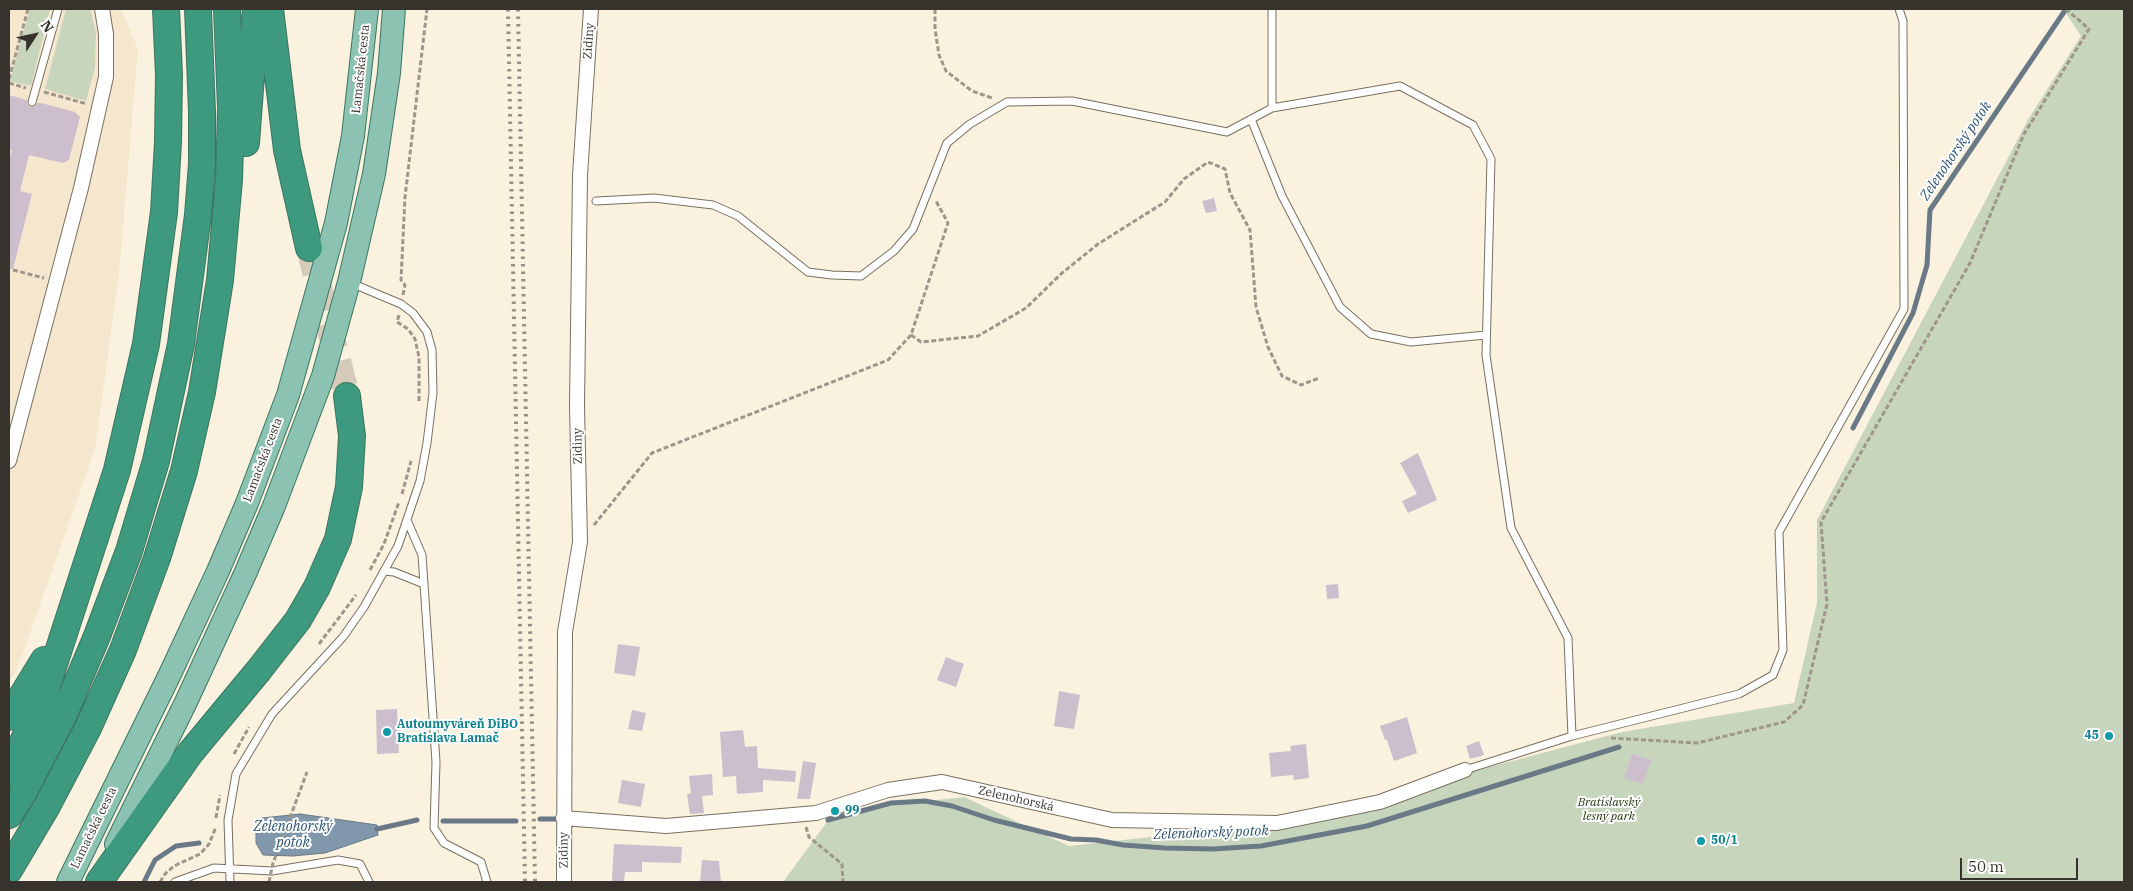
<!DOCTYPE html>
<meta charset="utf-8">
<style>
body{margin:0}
#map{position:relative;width:2133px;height:891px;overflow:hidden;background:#fbf1df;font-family:"IBM Plex Serif",serif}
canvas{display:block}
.frame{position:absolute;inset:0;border:10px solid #37332c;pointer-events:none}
.north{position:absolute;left:10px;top:10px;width:50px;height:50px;-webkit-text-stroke:4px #fff;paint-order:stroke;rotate:55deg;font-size:14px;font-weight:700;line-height:20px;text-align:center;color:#37332c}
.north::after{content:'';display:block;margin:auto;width:18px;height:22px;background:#37332c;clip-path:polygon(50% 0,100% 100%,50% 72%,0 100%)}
.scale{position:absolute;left:1960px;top:858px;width:118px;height:22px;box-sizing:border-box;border:2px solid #37332c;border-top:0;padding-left:6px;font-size:15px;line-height:18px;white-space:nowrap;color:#37332c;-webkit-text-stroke:4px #fff;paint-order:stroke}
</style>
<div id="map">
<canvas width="2133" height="891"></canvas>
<div class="frame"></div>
<div class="north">N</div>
<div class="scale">50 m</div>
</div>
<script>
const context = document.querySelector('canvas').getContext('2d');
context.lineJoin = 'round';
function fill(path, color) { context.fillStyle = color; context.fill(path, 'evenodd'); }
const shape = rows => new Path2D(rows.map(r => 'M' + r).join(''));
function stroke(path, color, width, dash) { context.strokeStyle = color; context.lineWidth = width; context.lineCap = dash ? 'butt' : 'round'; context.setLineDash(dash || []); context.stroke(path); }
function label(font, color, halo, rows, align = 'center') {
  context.font = font + ' "IBM Plex Serif",serif'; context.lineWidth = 4; context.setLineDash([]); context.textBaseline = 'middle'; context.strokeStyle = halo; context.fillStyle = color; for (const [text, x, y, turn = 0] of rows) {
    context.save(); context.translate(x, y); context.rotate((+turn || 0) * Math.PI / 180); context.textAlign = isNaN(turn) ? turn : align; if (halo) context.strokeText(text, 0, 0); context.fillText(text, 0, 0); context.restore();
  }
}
const built = shape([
 [9,9,121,9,138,49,119,274,95,449,17,670,9,681]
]);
const green = shape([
 [30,9,50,9,31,86,10,81],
 [66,9,90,9,96,32,95,68,86,101,45,89],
 [2063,9,2124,9,2124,882,783,882,835,811,964,797,1069,846,1277,823,1622,732,1794,703,1817,603,1817,520,2029,118,2081,36]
]);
const water = shape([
 [300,814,377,825,378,835,325,853,293,856,263,855,256,843,256,830,262,818,300,814]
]);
const stream = shape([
 [1853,428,1913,313,1927,265,1930,210,2066,9],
 [540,819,557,819],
 [828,820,891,803,925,801,952,806,994,820,1071,839,1096,840,1123,845,1165,848,1213,849,1261,846,1367,826,1619,747],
 [443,821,516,821],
 [377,829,417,820],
 [144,882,155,860,176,846,199,843]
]);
const building = shape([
 [9,95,27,100,27,104,30,107,35,106,37,103,41,103,75,112,80,117,69,160,63,163,29,155,20,191,32,194,13,269,9,269,9,161,12,150,9,149],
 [1214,198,1217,211,1206,213,1202,201],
 [1418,453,1437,500,1408,513,1402,501,1417,494,1400,463],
 [1338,584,1339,598,1327,599,1326,585],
 [618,644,640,647,635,676,614,673],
 [946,657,964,664,956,687,937,680],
 [1059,691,1080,695,1074,729,1054,726],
 [397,709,399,753,377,754,376,710],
 [632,710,646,713,642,731,628,729],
 [1407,717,1417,753,1394,761,1387,740,1385,740,1380,726],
 [743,730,745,747,757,746,758,768,796,771,795,782,763,780,763,792,737,794,736,776,723,777,720,732],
 [1479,741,1484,755,1470,759,1466,746],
 [1306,744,1309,778,1294,780,1293,775,1271,777,1269,753,1291,751,1290,746],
 [1632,754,1651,760,1643,784,1624,778],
 [803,761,816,763,810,799,797,799],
 [712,774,713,795,702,796,704,813,690,814,687,794,691,793,689,776],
 [622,780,645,784,641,807,618,803],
 [614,844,682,847,681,863,642,862,642,872,625,872,624,881,612,881],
 [702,860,719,861,721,882,700,882]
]);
const motorwayTunnel = shape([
 [309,248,347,396]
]);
const path = shape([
 [935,9,935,29,939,55,946,71,972,91,992,98],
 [9,79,28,9],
 [9,83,26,88],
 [44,92,87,104],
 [13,270,44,278],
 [403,295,405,285,401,280,405,197,427,9],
 [399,315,397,322,408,329,415,339,419,357,419,403],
 [911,335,921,342,978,336,1026,308,1062,273,1098,244,1165,202,1184,179,1208,162,1225,169,1230,193,1250,230,1256,307,1268,347,1282,376,1301,385,1319,378],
 [402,494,411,461],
 [594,525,652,453,888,360,911,335,948,223,936,201],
 [370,570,384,544,399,502],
 [319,644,356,595],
 [1611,738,1697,743,1784,722,1803,705,1827,604,1821,522,1970,263,2024,134,2089,29,2066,9],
 [234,754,249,727],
 [216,818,220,795],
 [806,827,809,837,842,864,843,882],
 [160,882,165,874,174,866,200,854,209,844,216,827]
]);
const service = shape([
 [1272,9,1272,108],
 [32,102,58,9],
 [1251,119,1282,196,1340,307,1371,334,1411,342,1486,335],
 [596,201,654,198,713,205,738,216,808,272,832,275,861,276,894,251,913,229,947,143,970,124,1007,102,1072,101,1227,132,1272,108,1400,86,1473,125,1491,159,1486,355,1511,528,1568,638,1572,736],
 [407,520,422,555,424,584],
 [384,571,394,572,424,584,436,762,434,828,444,843,481,862,487,882],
 [1465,770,1572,736,1739,694,1773,675,1783,650,1779,532,1904,309,1903,21,1899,9],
 [175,882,214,868,272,871,338,860,360,864,369,882],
 [230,882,228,820,236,774,272,714,343,637,364,607,398,546,420,481,427,443,433,393,432,350,427,332,413,313,401,304,351,283]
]);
const minor = shape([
 [9,461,81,188,106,77,106,34,102,9],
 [563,818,666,826,816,813,888,790,942,782,1112,820,1277,823,1380,802,1465,770],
 [564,882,565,632,580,542,577,406,580,175,591,9]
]);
const primary = shape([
 [116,844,186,702,245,574,274,506,323,376,349,282,374,174,389,73,394,9],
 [68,882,170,674,218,571,247,503,288,395,336,223,353,136,367,9]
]);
const motorway = shape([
 [270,9,287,150,309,248],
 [246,143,256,9],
 [9,717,44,660],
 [9,773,44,695,117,470,146,344,164,212,168,142,169,75,166,9],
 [9,815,23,793,64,714,97,636,129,551,156,461,181,344,198,215,202,164,202,112,198,9],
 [9,870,47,806,88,728,123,650,157,558,184,471,202,392,220,280,229,180,231,108,227,9],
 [99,882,191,752,259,670,298,620,317,587,338,539,349,487,352,436,347,396]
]);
const rail = shape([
 [508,9,525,882],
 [518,9,535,882]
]);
const pathBridge = shape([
 [269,882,273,863,307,772]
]);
const markers = [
 [387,732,5,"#0f9aa8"],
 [2109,736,5,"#0f9aa8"],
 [835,811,5,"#0f9aa8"],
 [1701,841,5,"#0f9aa8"]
];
const streetNames = [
 ["Zidiny",589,41,-86],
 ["Lamačská cesta",361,69,-84],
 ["Zidiny",578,446,-91],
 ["Lamačská cesta",263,460,-69],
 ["Zelenohorská",1016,799,13],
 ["Lamačská cesta",94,828,-64],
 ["Zidiny",564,850,-91]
];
const cultureNames = [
 ["Autoumyváreň DiBO",397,725],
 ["Bratislava Lamač",397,739],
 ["45",2099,736,"right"],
 ["99",845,811],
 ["50/1",1711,841]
];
const parkNames = [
 ["Bratislavský",1609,803],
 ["lesný park",1609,817]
];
const waterNames = [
 ["Zelenohorský potok",1956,151,-56],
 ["Zelenohorský",293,827],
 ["potok",293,843],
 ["Zelenohorský potok",1211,833,-2]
];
fill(built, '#f5e7ce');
fill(green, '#c8d5bd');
fill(water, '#8097ac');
stroke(water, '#6a7986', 1);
stroke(stream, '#6a7986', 5);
fill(building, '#ccbecd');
stroke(motorwayTunnel, '#d4cbbb', 26, [26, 13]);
stroke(service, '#797060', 9);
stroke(minor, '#797060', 16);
stroke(primary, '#3c7662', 24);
stroke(motorway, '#3c7662', 28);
stroke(path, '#9d9689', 3, [5, 2.5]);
stroke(service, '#fff', 7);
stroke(minor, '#fff', 14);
stroke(primary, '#8bc2b2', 22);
stroke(motorway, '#3e9a7f', 26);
stroke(rail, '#968f83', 4, [2.5, 5]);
stroke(pathBridge, '#9d9689', 3, [5, 2.5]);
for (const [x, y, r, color] of markers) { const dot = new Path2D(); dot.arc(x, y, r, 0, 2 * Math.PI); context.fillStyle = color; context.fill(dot); stroke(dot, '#fff', 2); }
label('12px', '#37332c', '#fff', streetNames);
label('bold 12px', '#0d838f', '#fff', cultureNames, 'left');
label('italic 12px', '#1f3409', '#fff', parkNames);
label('italic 14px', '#2a5272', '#fff', waterNames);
</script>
